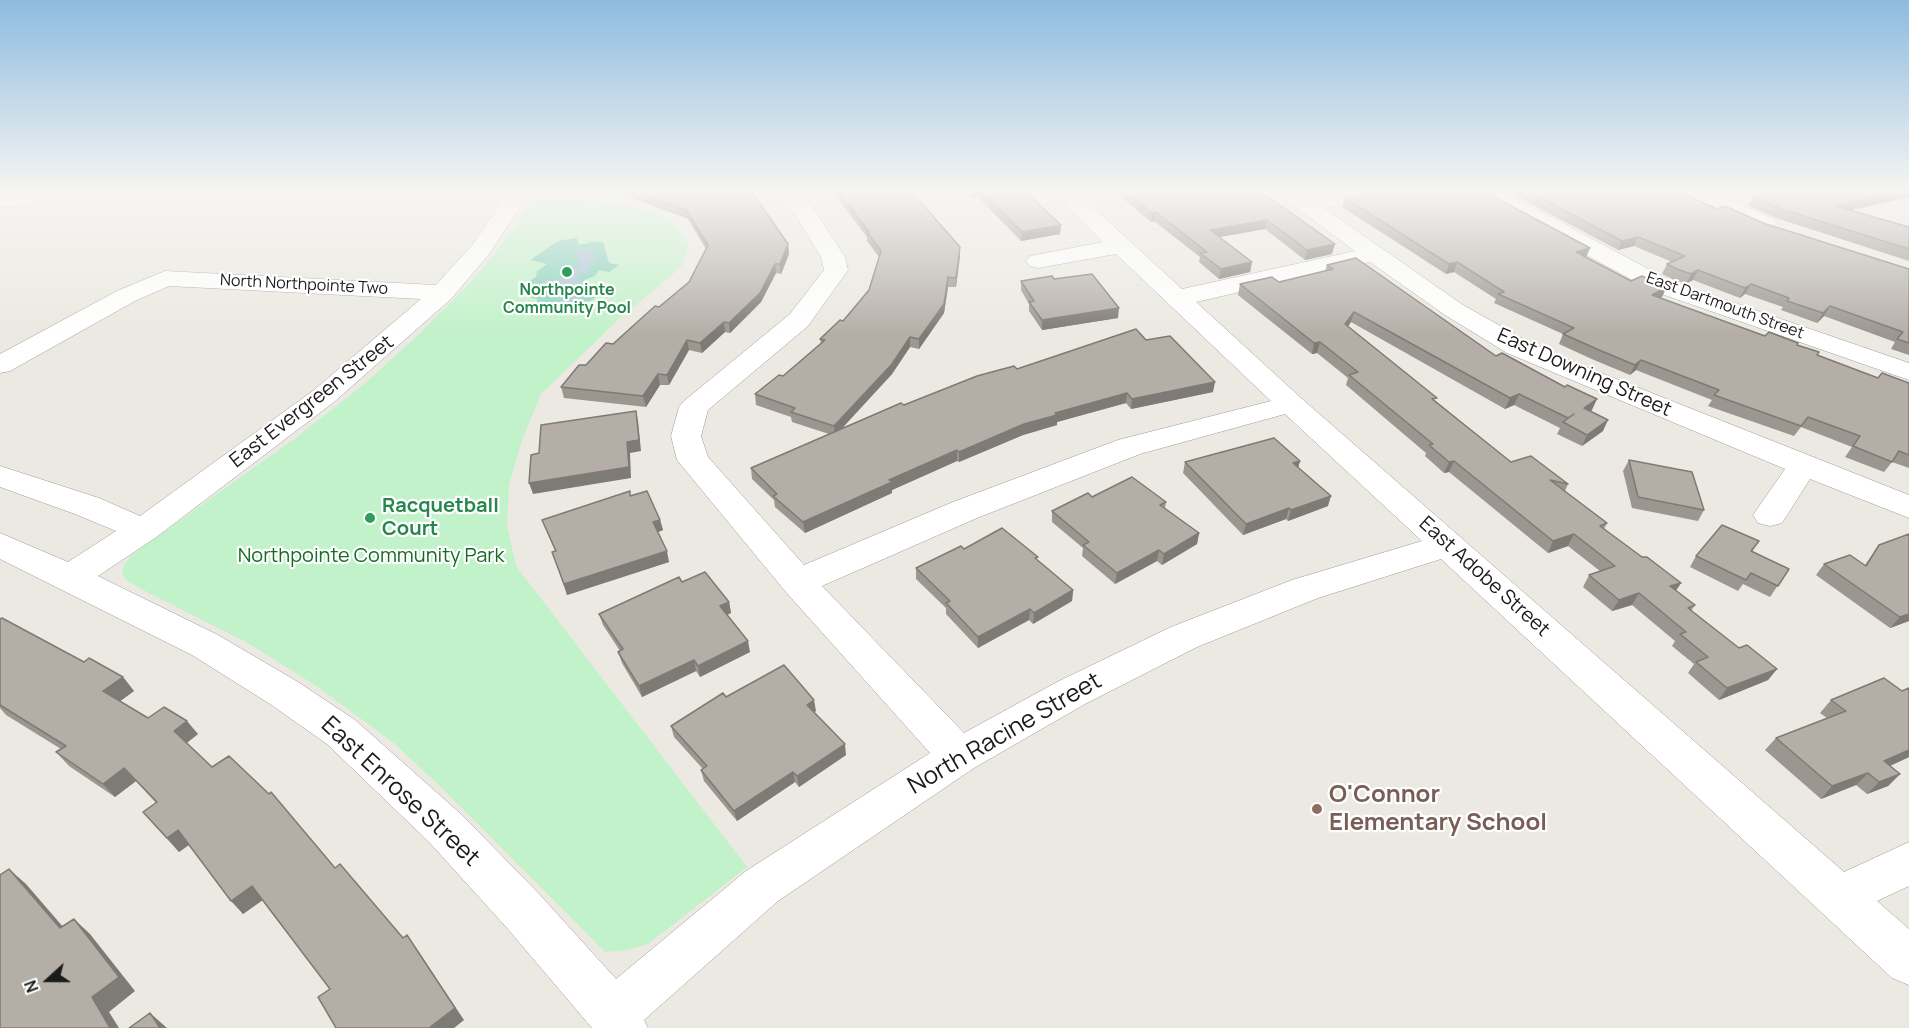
<!DOCTYPE html>
<style>
body{margin:0}
#map{position:relative;width:1909px;height:1028px;overflow:hidden;background:#ebe9e1;font-family:Manrope,sans-serif}
canvas{display:block}
.north{position:absolute;left:18px;top:950px;width:60px;height:60px;-webkit-text-stroke:4px #fff;paint-order:stroke;rotate:249deg;font-size:16px;font-weight:700;line-height:24px;text-align:center;color:#1b1b1b}
.north::after{content:'';display:block;margin:auto;width:21px;height:27px;background:#1b1b1b;clip-path:polygon(50% 0,100% 100%,50% 72%,0 100%)}
</style>
<div id="map">
<canvas width="1909" height="1028"></canvas>
<div class="north">N</div>
</div>
<script>
const context = document.querySelector('canvas').getContext('2d');
context.lineJoin = 'round';
function fill(path, color) { context.fillStyle = color; context.fill(path, 'evenodd'); }
const shape = rows => new Path2D(rows.map(r => 'M' + r).join(''));
function stroke(path, color, width, dash) { context.strokeStyle = color; context.lineWidth = width; context.lineCap = dash ? 'butt' : 'round'; context.setLineDash(dash || []); context.stroke(path); }
function label(font, color, halo, rows, align = 'center') {
  context.font = font + ' Manrope,sans-serif'; context.lineWidth = 4.5; context.setLineDash([]); context.textBaseline = 'middle'; context.strokeStyle = halo; context.fillStyle = color; for (const [text, x, y, turn = 0] of rows) {
    context.save(); context.translate(x, y); context.rotate((+turn || 0) * Math.PI / 180); context.textAlign = isNaN(turn) ? turn : align; if (halo) context.strokeText(text, 0, 0); context.fillText(text, 0, 0); context.restore();
  }
}
const park = shape([
 [533,198,589,200,645,209,674,223,689,245,681,267,618,320,541,394,522,440,509,485,507,525,516,566,747,867,648,944,627,950,605,952,446,792,395,744,318,687,248,643,149,593,127,581,122,573,124,565,133,554,297,437,363,385,416,337,469,284,492,257,518,223]
]);
const pitch = shape([
 [577,238,579,245,597,241,603,242,609,263,619,265,609,272,599,270,595,276,584,280,587,291,600,290,601,294,590,301,570,305,556,302,538,305,537,299,528,297,526,283,536,277,537,271,547,264,530,260,558,241]
]);
const water = shape([
 [593,246,592,255,598,259,587,267,591,268,588,270,589,272,578,277,583,295,587,296,569,301,564,299,568,297,566,290,539,292,538,283,560,279,563,277,562,271,580,268,576,251]
]);
const minor = shape([
 [24,191,85,191,82,196,74,197,0,208,0,194,24,191],
 [509,191,531,191,489,254,452,298,334,402,155,538,98,576,218,635,298,682,355,720,462,815,541,896,616,979,746,871,930,753,785,591,677,460,671,436,679,407,684,401,790,314,824,270,821,257,785,198,776,191,802,191,845,257,848,270,808,326,708,410,701,436,708,457,804,565,953,502,1118,440,1271,401,1116,254,1038,268,1030,266,1026,261,1030,256,1103,242,1051,191,1075,191,1182,289,1355,251,1274,191,1299,191,1309,198,1350,191,1401,191,1398,196,1390,197,1324,208,1463,305,1527,341,1576,363,1909,495,1909,518,1810,479,1782,523,1770,526,1758,523,1753,515,1785,469,1507,353,1445,315,1370,262,1196,302,1301,398,1844,872,1909,842,1909,886,1877,901,1909,929,1909,985,1892,978,1441,559,1318,598,1197,647,1085,704,974,768,778,901,644,1020,648,1028,592,1028,507,928,430,843,327,744,270,704,192,655,0,559,0,533,68,562,116,531,75,514,0,487,0,466,99,498,140,516,314,390,421,299,169,286,135,301,10,371,0,373,0,354,117,291,165,271,436,285,473,244,509,191],
 [1285,414,1422,541,1292,580,1171,627,1057,682,964,733,822,586,977,518,1140,454,1285,414],
 [1474,191,1502,191,1671,281,1909,363,1909,380,1653,291,1477,196,1474,191],
 [1682,191,1711,191,1773,219,1776,224,1773,229,1765,231,1757,229,1685,196,1682,191]
]);
const wall = shape([
 [614,191,751,191,788,244,789,254,781,274,776,273,761,302,730,333,725,332,702,353,689,350,669,385,660,385,646,407,564,398,561,387,689,282,706,249,688,219],
 [832,191,911,191,960,256,956,287,948,287,944,313,919,349,910,347,892,374,842,428,904,405,1017,369,1146,340,1213,392,1131,409,1126,403,1057,422,1057,425,1023,435,959,462,957,461,892,490,892,493,805,533,775,507,774,500,752,479,751,468,829,434,792,422,791,417,756,405,755,394,783,376,821,344,820,339,843,321,869,290,879,257,867,241,867,237],
 [965,191,1023,191,1061,225,1060,234,1021,241,978,197,971,198],
 [1114,191,1260,191,1332,254,1305,260,1265,229,1219,237,1252,262,1250,272,1219,279,1199,262,1200,257,1154,221,1151,222],
 [1507,191,1678,191,1717,209,1909,269,1909,355,1891,349,1895,342,1824,316,1817,323,1781,310,1783,307,1745,294,1740,298,1693,280,1686,284,1672,279,1662,274,1667,264,1672,262,1634,246,1618,250],
 [1753,197,1909,197,1850,210,1909,227,1909,261,1776,218,1749,206],
 [1345,198,1586,257,1662,297,1660,298,1765,336,1797,345,1817,356,1878,378,1909,383,1909,468,1892,462,1884,472,1845,457,1852,447,1801,427,1794,436,1708,406,1712,400,1636,370,1630,375,1594,360,1559,344,1563,334,1494,303,1496,299,1454,272,1446,274,1342,207],
 [1327,265,1496,356,1592,410,1590,411,1603,431,1582,446,1557,434,1560,428,1514,405,1505,409,1351,322,1348,326,1436,401,1511,462,1568,484,1565,491,1607,523,1604,529,1642,557,1681,583,1676,591,1695,605,1691,611,1739,648,1777,669,1768,680,1719,700,1688,673,1694,664,1672,646,1675,641,1632,605,1612,611,1583,587,1589,575,1600,571,1568,546,1548,553,1449,472,1444,473,1425,456,1426,453,1346,385,1348,378,1317,353,1312,354,1238,295,1240,284,1279,282,1325,271],
 [1054,279,1118,318,1042,330,1029,311,1029,304,1021,290,1021,281],
 [1629,460,1704,510,1698,521,1632,508,1623,471],
 [1300,461,1298,468,1328,506,1288,521,1286,519,1243,535,1183,473,1185,462],
 [631,496,660,520,663,530,658,532,669,562,567,595,552,552,555,551,542,520],
 [1092,497,1166,502,1165,508,1199,533,1197,544,1162,565,1157,561,1115,584,1082,556,1083,548,1052,522,1052,511],
 [1909,534,1909,621,1890,628,1816,575,1824,564,1865,565,1879,545],
 [1759,541,1752,552,1789,569,1770,597,1743,584,1738,591,1690,567,1696,556],
 [964,549,1038,560,1073,590,1072,601,1033,624,1029,620,978,648,946,614,946,608,916,579,916,568],
 [682,582,729,602,731,613,727,615,750,652,700,677,696,671,642,697,622,663,618,652,620,651,603,625,599,614],
 [0,619,84,662,123,677,134,691,120,701,148,718,198,734,187,743,464,1020,330,989,262,900,243,914,189,845,179,852,155,826,143,812,156,803,136,781,115,797,69,766,56,752,61,749,6,715,0,708],
 [1909,688,1909,757,1890,766,1900,774,1888,786,1867,794,1856,785,1821,799,1765,750,1776,738,1827,718,1820,713,1831,700,1902,691],
 [726,697,816,711,814,712,846,755,799,787,795,782,737,821,704,781,701,770,703,769,674,737,671,726]
]);
const shadedWall = shape([
 [570,191,585,191,571,193],
 [971,191,978,191,978,197,971,198],
 [1322,191,1335,191,1321,194],
 [1900,191,1909,191,1909,197,1830,215,1835,206],
 [1156,212,1154,221,1151,222,1152,213],
 [1267,220,1265,229,1208,239,1210,230],
 [1061,225,1060,234,1021,241,1022,232],
 [1638,237,1634,246,1618,250,1622,241],
 [788,244,789,254,781,274,780,264],
 [1335,244,1332,254,1305,260,1307,250],
 [960,247,960,256,956,287,956,278],
 [1590,248,1586,258,1576,252],
 [1252,262,1250,272,1219,279,1221,269],
 [1457,262,1454,272,1446,274,1449,264],
 [775,264,776,273,761,302,730,333,729,323],
 [1698,270,1693,280,1686,284,1691,274],
 [948,277,948,287,944,313,919,349,919,339],
 [1751,284,1745,294,1740,298,1745,288],
 [1667,287,1662,297,1647,305,1652,295],
 [1830,306,1824,316,1817,323,1823,313],
 [1119,308,1118,318,1042,330,1042,320],
 [1354,312,1351,322,1343,334,1345,324],
 [724,322,725,332,702,353,700,343],
 [910,337,910,347,892,374,835,436,834,426],
 [687,340,689,350,669,385,667,375],
 [1320,342,1317,353,1312,354,1314,343],
 [1641,360,1636,370,1630,375,1635,365],
 [658,374,660,385,646,407,643,396],
 [1215,382,1213,392,1131,409,1132,399],
 [1127,393,1126,403,1057,422,1057,425,1023,435,959,462,959,452,1024,424,1055,413],
 [1519,394,1514,405,1505,409,1510,398],
 [1597,399,1592,410,1578,419,1584,408],
 [636,411,638,421,641,451,630,453,631,478,533,494,529,483,627,442],
 [1608,420,1603,431,1582,446,1587,435],
 [957,450,957,461,892,490,892,493,805,533,803,522,889,480],
 [1300,461,1297,472,1293,463],
 [1454,461,1449,472,1444,473,1449,462],
 [1331,496,1328,506,1288,521,1291,510],
 [1289,508,1286,519,1243,535,1246,524],
 [660,520,663,530,656,533,653,522],
 [1199,533,1197,544,1162,565,1164,554],
 [1574,534,1568,546,1548,553,1553,541],
 [1159,550,1157,561,1115,584,1117,573],
 [667,551,669,562,567,595,564,584],
 [1681,583,1673,594,1670,586],
 [1073,590,1072,601,1033,624,1034,613],
 [1639,593,1632,605,1612,611,1619,600],
 [729,602,731,613,722,617,720,606],
 [1030,609,1029,620,978,648,978,637],
 [1909,614,1909,621,1890,628,1900,617],
 [748,641,750,652,700,677,698,666],
 [694,660,696,671,642,697,639,686],
 [1777,669,1768,680,1719,700,1727,688],
 [123,677,134,691,115,705,103,691],
 [814,700,816,711,808,716,807,705],
 [187,721,198,734,185,744,174,731],
 [845,744,846,755,799,787,797,776],
 [1909,750,1909,757,1872,774,1884,761],
 [124,768,136,781,115,797,103,784],
 [793,772,795,782,737,821,734,811],
 [1868,773,1856,785,1821,799,1832,786],
 [1900,774,1888,786,1867,794,1879,782],
 [178,830,190,844,179,852,167,838],
 [9,869,26,884,77,943,60,928],
 [252,886,263,900,243,914,231,901],
 [74,919,90,934,135,991,109,1012,119,1028,110,1028,92,997],
 [416,948,464,1020,454,1028,429,1028],
 [150,1013,167,1028,160,1028]
]);
const building = shape([
 [635,191,752,192,788,244,780,264,775,264,760,293,729,323,724,322,700,343,687,340,667,375,658,374,643,396,561,387,579,365,586,365,606,343,613,344,655,306,659,307,689,282,708,245,686,210,635,191],
 [838,191,911,191,960,247,956,278,948,277,944,304,919,339,910,337,892,364,834,426,791,412,795,408,755,394,779,375,783,376,825,340,820,339,840,320,843,321,869,290,881,251,867,232,869,232,838,191],
 [982,191,1023,191,1028,196,1030,196,1061,225,1022,232,982,191],
 [1126,191,1260,191,1335,244,1307,250,1267,220,1210,230,1252,262,1221,269,1200,253,1207,252,1156,212,1152,213,1126,191],
 [1389,191,1483,191,1590,248,1576,252,1631,281,1642,276,1667,287,1652,295,1765,336,1769,332,1798,343,1797,345,1819,352,1817,355,1878,378,1882,373,1909,383,1909,455,1899,451,1892,462,1853,446,1860,436,1808,417,1801,426,1714,395,1719,390,1641,360,1635,365,1599,350,1563,334,1574,328,1498,294,1504,292,1457,262,1449,264,1345,198,1389,191],
 [1527,191,1678,191,1717,209,1725,206,1763,223,1909,269,1909,343,1897,339,1903,332,1830,306,1823,313,1787,301,1789,298,1751,284,1745,288,1698,270,1691,274,1677,269,1667,264,1685,256,1638,237,1622,241,1527,191],
 [1770,191,1900,191,1835,206,1909,227,1909,249,1781,209,1753,197,1770,191],
 [1356,258,1496,356,1502,353,1565,387,1567,385,1597,399,1584,408,1608,420,1587,435,1563,422,1574,414,1568,418,1519,394,1510,398,1354,312,1345,324,1437,398,1432,399,1511,462,1531,456,1568,484,1550,480,1607,523,1600,526,1642,557,1647,557,1681,583,1670,586,1695,605,1688,608,1739,648,1747,645,1777,669,1727,688,1696,662,1708,657,1680,634,1686,632,1639,593,1619,600,1589,575,1615,566,1574,534,1553,541,1454,461,1449,462,1429,445,1433,444,1349,375,1358,372,1320,342,1314,343,1240,284,1272,277,1279,282,1333,269,1327,265,1356,258],
 [1092,274,1119,308,1042,320,1029,302,1034,301,1021,281,1052,276,1054,279,1092,274],
 [1136,329,1146,340,1170,336,1215,382,1132,399,1127,393,1055,413,1057,415,1024,424,959,452,957,450,889,480,892,482,803,522,773,496,777,494,751,468,901,403,904,405,977,376,1014,366,1017,369,1136,329],
 [636,411,639,440,627,442,629,467,529,483,531,455,539,453,541,425,636,411],
 [1274,438,1300,461,1293,463,1331,496,1291,510,1289,508,1246,524,1185,462,1274,438],
 [1629,460,1692,472,1704,510,1638,497,1629,460],
 [1132,477,1166,502,1160,505,1199,533,1164,554,1159,550,1117,573,1083,545,1089,542,1052,511,1088,493,1092,497,1132,477],
 [630,491,630,496,647,491,660,520,653,522,667,551,564,584,552,552,556,551,542,520,630,491],
 [1722,525,1759,541,1751,551,1789,569,1778,586,1751,573,1746,580,1696,556,1722,525],
 [1002,528,1038,557,1035,558,1073,590,1034,613,1030,609,978,637,946,603,950,601,916,568,961,546,964,549,1002,528],
 [1909,534,1909,614,1900,617,1824,564,1850,555,1866,566,1879,545,1909,534],
 [705,572,729,602,720,606,748,641,698,666,694,660,639,686,618,652,623,649,599,614,679,577,682,582,705,572],
 [2,618,84,662,89,658,123,677,103,691,148,718,164,707,187,721,174,731,212,767,229,756,269,794,271,792,335,868,340,864,403,938,407,935,455,1008,429,1028,336,1028,318,997,330,989,252,886,231,901,178,830,167,838,143,812,157,802,124,768,103,784,56,752,66,746,0,705,0,619,2,618],
 [784,665,814,700,807,705,845,744,797,776,793,772,734,811,701,770,707,766,671,726,723,693,726,697,784,665],
 [1884,678,1902,691,1909,688,1909,750,1884,761,1900,774,1879,782,1868,773,1832,786,1776,738,1846,711,1831,700,1884,678],
 [9,869,60,928,74,919,119,977,92,997,110,1028,0,1028,0,875,9,869],
 [150,1013,160,1028,129,1028,150,1013]
]);
const markers = [
 [567,272,6,"#2e9e5b"],
 [370,518,6,"#2e9e5b"],
 [1317,809,6,"#8d6e63"]
];
const farStreetnames = [
 ["North Northpointe Two",304,285,3],
 ["East Dartmouth Street",1725,306,20]
];
const farLeisurenames = [
 ["Northpointe",567,291],
 ["Community Pool",567,309]
];
const streetNames = [
 ["East Downing Street",1584,373,24],
 ["East Evergreen Street",312,402,-38],
 ["East Adobe Street",1484,577,42]
];
const leisureNames = [
 ["Racquetball",382,506],
 ["Court",382,529]
];
const parkNames = [
 ["Northpointe Community Park",371,556]
];
const nearStreetnames = [
 ["North Racine Street",1005,734,-30],
 ["East Enrose Street",400,792,43]
];
const nearEducationnames = [
 ["O'Connor",1329,795],
 ["Elementary School",1329,823]
];
fill(park, '#c1f2c9');
fill(pitch, '#87d2bc');
fill(water, '#a6c6d4');
stroke(minor, '#9c9c9c', 1);
fill(minor, '#fff');
fill(wall, '#9b9690');
fill(shadedWall, '#7e7a75');
fill(building, '#b4aea7');
stroke(building, '#7e7a75', 1.5);
const sky = context.createLinearGradient(0, 0, 0, 335);
sky.addColorStop(0, '#8dbbe0');
sky.addColorStop(0.57, '#f6f5f2');
sky.addColorStop(1, '#f6f5f200');
context.fillStyle = sky;
context.fillRect(0, 0, 1909, 335);
for (const [x, y, r, color] of markers) { const dot = new Path2D(); dot.arc(x, y, r, 0, 2 * Math.PI); context.fillStyle = color; context.fill(dot); stroke(dot, '#fff', 2); }
label('16px', '#1b1b1b', '#fff', farStreetnames);
label('bold 16px', '#27864d', '#fff', farLeisurenames);
label('20px', '#1b1b1b', '#fff', streetNames);
label('bold 20px', '#27864d', '#fff', leisureNames, 'left');
label('20px', '#166b25', '#fff', parkNames);
label('24px', '#1b1b1b', '#fff', nearStreetnames);
label('bold 24px', '#785e54', '#fff', nearEducationnames, 'left');
</script>
